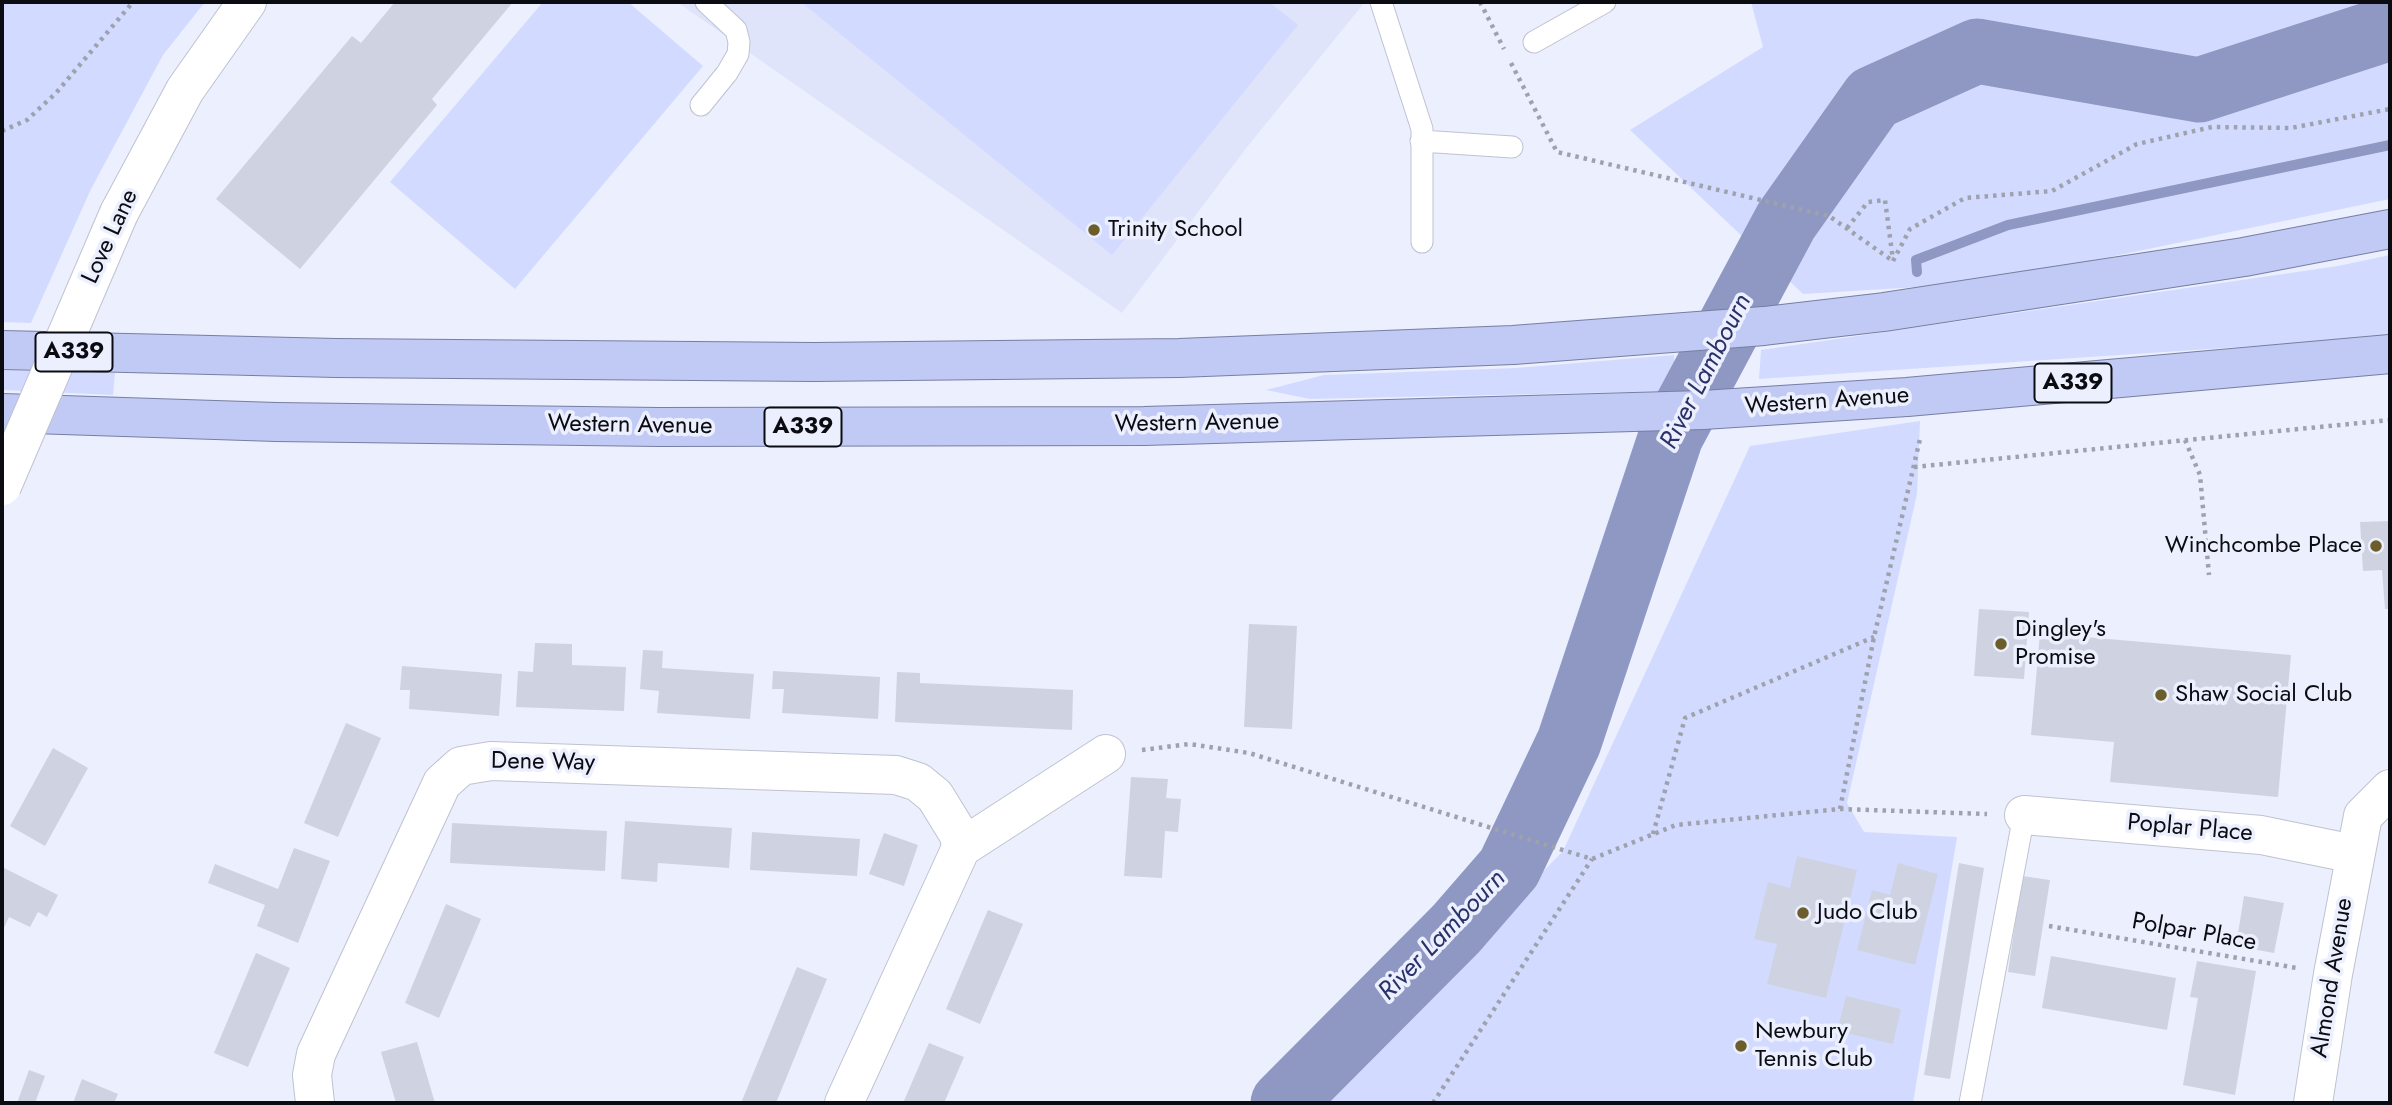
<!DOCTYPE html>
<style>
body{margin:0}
#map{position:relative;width:2392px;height:1105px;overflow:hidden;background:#eceffe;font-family:Jost,sans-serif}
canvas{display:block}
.frame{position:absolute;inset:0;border:4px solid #0b0c11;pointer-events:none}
</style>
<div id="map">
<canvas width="2392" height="1105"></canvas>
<div class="frame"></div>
</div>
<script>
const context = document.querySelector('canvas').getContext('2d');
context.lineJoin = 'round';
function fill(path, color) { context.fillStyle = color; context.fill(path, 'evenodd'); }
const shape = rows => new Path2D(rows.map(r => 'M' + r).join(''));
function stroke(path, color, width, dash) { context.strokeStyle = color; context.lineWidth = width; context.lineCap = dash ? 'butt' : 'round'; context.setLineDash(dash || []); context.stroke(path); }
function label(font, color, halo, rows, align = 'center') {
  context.font = font + ' Jost,sans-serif'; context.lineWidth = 7; context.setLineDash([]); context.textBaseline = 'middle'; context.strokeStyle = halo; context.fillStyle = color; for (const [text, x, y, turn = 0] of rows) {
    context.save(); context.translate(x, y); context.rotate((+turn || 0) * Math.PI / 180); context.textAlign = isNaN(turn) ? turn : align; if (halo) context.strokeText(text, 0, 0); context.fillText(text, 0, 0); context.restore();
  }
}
const built = shape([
 [677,2,1365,2,1247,147,1122,313]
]);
const green = shape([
 [2,2,205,2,163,55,91,189,31,323,2,322],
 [543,2,628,2,703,66,515,289,390,182],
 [801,2,1269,2,1298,25,1112,255],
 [1751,2,2390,2,2390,199,1984,283,1803,294,1630,130,1763,47],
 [2390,255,2390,337,1759,379,1761,350,2338,266],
 [1674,355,1675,391,1310,399,1266,390,1324,375,1516,368],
 [2,370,115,373,113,395,2,390],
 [1920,421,1917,494,1847,803,1864,832,1957,837,1913,1103,1319,1103,1563,851,1750,446]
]);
const stream = shape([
 [1917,272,1916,260,2008,225,2390,145]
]);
const river = shape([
 [1283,1103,1456,929,1509,868,1569,742,1671,436,1786,221,1873,98,1977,51,2199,90,2390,28]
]);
const building = shape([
 [395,2,513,2,432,99,437,105,300,269,216,199,352,36,361,43],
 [2390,521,2390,609,2385,609,2382,570,2363,571,2360,522],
 [1979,609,2029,612,2024,679,1974,676],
 [1249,624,1297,626,1292,729,1244,727],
 [2040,633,2291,655,2278,797,2110,782,2114,742,2031,735],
 [535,643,572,644,572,665,626,667,624,711,516,707,518,671,533,672],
 [643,650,663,651,662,668,754,674,750,719,657,713,659,691,640,689],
 [402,666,502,674,499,716,409,709,410,690,400,690],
 [773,671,880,677,878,719,782,713,784,689,772,689],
 [897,672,920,673,920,683,1073,690,1072,730,895,722],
 [346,723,381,738,338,837,304,823],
 [53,748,88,768,45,846,10,826],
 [1131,777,1168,779,1166,798,1181,799,1178,832,1165,831,1162,878,1124,876],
 [625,821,732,828,729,868,658,863,657,882,621,879],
 [452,823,607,831,605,871,450,863],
 [752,832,860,839,857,876,750,870],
 [884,833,918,845,904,886,869,874],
 [294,848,330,861,298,943,257,926,265,905,208,883,215,864,278,889],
 [1797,856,1857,870,1826,998,1767,984,1777,944,1754,939,1768,882,1790,888],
 [1898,863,1938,874,1915,965,1857,950,1872,890,1890,895],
 [1959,863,1984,868,1950,1079,1924,1075],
 [2,867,58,895,47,917,38,912,30,927,9,917,2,932],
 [2022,876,2050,880,2035,976,2008,972],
 [2244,896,2284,903,2274,953,2236,946],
 [446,904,481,919,439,1018,405,1003],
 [988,910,1023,924,980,1024,946,1009],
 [256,953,290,968,248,1067,214,1053],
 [2051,956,2176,978,2167,1030,2042,1008],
 [2197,961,2256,971,2235,1095,2183,1085,2198,998,2190,997],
 [797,967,827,979,812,1015,776,1103,741,1103],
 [1846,996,1901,1009,1893,1044,1837,1031],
 [417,1042,435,1103,396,1103,381,1052],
 [929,1043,964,1057,944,1103,903,1103],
 [29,1070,45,1076,35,1103,17,1103],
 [82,1079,118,1094,114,1103,73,1103]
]);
const path = shape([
 [1480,2,1504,49],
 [1511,63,1557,152,1829,216,1893,261],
 [2,131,27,120,56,93,133,2],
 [1847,228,1868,202,1885,200,1893,260],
 [1893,261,1910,229,1965,198,2052,191,2137,144,2212,127,2291,128,2390,109],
 [2185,440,2200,475,2209,575],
 [1914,467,2390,420],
 [1142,750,1189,744,1249,753,1592,859,1676,825,1840,809,1987,814],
 [1840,809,1874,637,1920,439],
 [1653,834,1685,718,1874,637],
 [2049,926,2297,968],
 [1433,1103,1592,859]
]);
const service = shape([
 [1381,2,1422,129,1422,242],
 [1534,42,1605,2],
 [701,105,727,73,738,54,739,42,736,30,706,2],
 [1421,141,1512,147],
 [1970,1103,2024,815]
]);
const minor = shape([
 [2024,815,2261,835,2354,854],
 [961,848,1106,754],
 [315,1103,312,1075,316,1054,442,783,461,766,491,761,896,775,918,782,935,796,959,835,961,848,844,1103],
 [2313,1103,2333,974,2363,816,2390,789]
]);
const tertiary = shape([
 [119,213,185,90,247,2]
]);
const trunk = shape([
 [2,350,336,358,814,362,1179,358,1513,345,1764,326,1884,312,2244,257,2390,229],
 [2,413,276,422,659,427,1144,426,1703,410,1907,397,2390,354]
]);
const tertiaryBridge = shape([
 [2,486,119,213]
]);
const markers = [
 [1094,230,7,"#6b5e2b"],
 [2376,546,7,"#6b5e2b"],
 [2001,644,7,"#6b5e2b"],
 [2161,695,7,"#6b5e2b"],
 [1803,913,7,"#6b5e2b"],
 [1741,1046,7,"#6b5e2b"]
];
const shields = [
 [74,352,77],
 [2073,383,77],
 [803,427,77]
];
const shieldNames = [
 ["A339",74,352],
 ["A339",2073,383],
 ["A339",803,427]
];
const poiNames = [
 ["Trinity School",1108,230],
 ["Winchcombe Place",2362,546,"right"],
 ["Dingley's",2015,630],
 ["Promise",2015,658],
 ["Shaw Social Club",2175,695],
 ["Judo Club",1817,913],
 ["Newbury",1755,1032],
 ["Tennis Club",1755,1060]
];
const streetNames = [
 ["Love Lane",111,237,-65],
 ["Western Avenue",1827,402,-4],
 ["Western Avenue",1197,424,-1],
 ["Western Avenue",630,426,1],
 ["Dene Way",543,763,1],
 ["Poplar Place",2190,829,5],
 ["Polpar Place",2194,933,10],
 ["Almond Avenue",2333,978,-81]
];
const waterNames = [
 ["River Lambourn",1707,372,-63],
 ["River Lambourn",1443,936,-46]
];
fill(built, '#dfe4fa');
fill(green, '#d2dbff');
stroke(stream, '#8e98c3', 10);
stroke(river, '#8e98c3', 65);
fill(building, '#cfd3e1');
stroke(service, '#bfc2d0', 23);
stroke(minor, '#bfc2d0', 40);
stroke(tertiary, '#bfc2d0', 40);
stroke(trunk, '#767ea3', 40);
stroke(path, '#9fa2ad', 4.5, [3.5, 5]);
stroke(service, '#fff', 21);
stroke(minor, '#fff', 38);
stroke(tertiary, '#fff', 38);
stroke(trunk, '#c0caf4', 38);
stroke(tertiaryBridge, '#bfc2d0', 40, []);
stroke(tertiaryBridge, '#fff', 38);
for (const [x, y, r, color] of markers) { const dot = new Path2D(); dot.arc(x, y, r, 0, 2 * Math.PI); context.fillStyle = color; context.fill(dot); stroke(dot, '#eceffe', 2.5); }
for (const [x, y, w] of shields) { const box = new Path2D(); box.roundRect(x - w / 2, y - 19.5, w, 39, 5); context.fillStyle = '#eceffe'; context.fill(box); stroke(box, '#0b0c11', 2); }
label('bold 23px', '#0b0c11', null, shieldNames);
label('24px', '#0b0c11', '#eceffe', poiNames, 'left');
label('24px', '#0b0c11', '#eceffe', streetNames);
label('italic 26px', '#2a3168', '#eceffe', waterNames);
</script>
